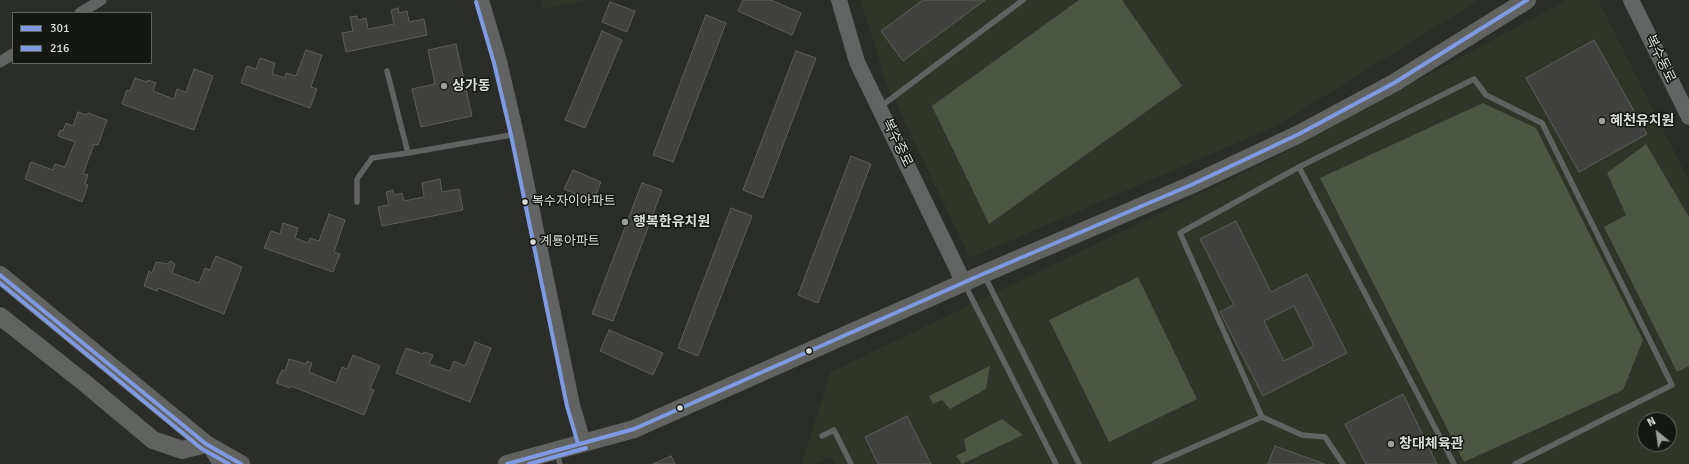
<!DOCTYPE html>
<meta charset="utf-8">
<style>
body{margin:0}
#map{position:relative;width:1689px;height:464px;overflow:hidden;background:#2b2d29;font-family:Signika,sans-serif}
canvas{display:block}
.legend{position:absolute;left:12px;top:12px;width:140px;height:52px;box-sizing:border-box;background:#151713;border:1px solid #646662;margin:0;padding:5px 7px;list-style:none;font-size:12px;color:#daddd8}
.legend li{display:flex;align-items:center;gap:8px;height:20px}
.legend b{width:20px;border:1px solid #646662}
.north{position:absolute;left:1637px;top:412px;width:40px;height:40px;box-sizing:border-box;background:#151713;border:1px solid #646662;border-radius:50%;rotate:331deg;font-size:11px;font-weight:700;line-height:16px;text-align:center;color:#daddd8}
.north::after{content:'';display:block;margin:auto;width:14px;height:18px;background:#9d9f9b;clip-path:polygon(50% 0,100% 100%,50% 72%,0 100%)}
</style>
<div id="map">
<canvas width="1689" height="464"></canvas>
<ul class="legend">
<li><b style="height:5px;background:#7f99e2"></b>301</li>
<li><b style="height:5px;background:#7f99e2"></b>216</li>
</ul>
<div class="north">N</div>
</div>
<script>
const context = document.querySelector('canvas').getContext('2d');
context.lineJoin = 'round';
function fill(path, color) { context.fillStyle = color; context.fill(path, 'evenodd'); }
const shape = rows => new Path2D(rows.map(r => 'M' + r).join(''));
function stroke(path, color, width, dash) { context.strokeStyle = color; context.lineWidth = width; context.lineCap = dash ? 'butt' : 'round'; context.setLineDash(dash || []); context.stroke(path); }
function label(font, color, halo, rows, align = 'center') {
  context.font = font + ' Signika,"Noto Sans KR",sans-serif'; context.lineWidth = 3; context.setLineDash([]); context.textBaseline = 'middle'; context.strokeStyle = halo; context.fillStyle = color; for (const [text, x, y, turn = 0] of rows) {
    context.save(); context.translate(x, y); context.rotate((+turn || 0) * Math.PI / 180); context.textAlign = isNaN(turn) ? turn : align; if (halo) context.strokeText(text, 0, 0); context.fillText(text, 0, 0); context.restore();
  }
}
const built = shape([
 [540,0,590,0,543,9],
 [860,0,1479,0,1276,126,970,258,888,87],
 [1567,0,1598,0,1689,181,1689,464,835,464,831,457,815,464,801,464,831,372,1272,159],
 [1645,420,1669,420,1669,444,1645,444]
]);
const green = shape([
 [1079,0,1122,0,1182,86,989,224,932,106],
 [1483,103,1536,128,1643,340,1623,390,1464,462,1320,178],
 [1646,144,1689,217,1689,366,1677,372,1604,227,1626,215,1607,173],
 [1138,277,1197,399,1109,442,1049,320],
 [990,366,986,389,950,409,942,400,933,404,929,396],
 [1002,419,1023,435,962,464,956,456,966,451,964,439]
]);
const building = shape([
 [743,0,771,0,801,13,792,35,738,11,743,0],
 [923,0,985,0,903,61,881,31,923,0],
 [610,2,635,11,627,32,602,22,610,2],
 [398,8,399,13,407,11,409,22,424,19,427,35,346,52,342,33,353,31,350,17,357,16,358,20,366,18,368,29,394,24,391,10,398,8],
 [706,15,726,23,673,162,653,155,706,15],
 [602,31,622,40,585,128,565,120,602,31],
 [1594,40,1647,134,1579,172,1526,78,1594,40],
 [456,44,472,116,421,127,412,89,435,84,428,50,456,44],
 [306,50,322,55,311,87,317,89,310,108,241,83,247,66,256,69,260,58,275,63,272,74,285,78,286,73,296,76,306,50],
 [796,51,816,58,763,198,743,190,796,51],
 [194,69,213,76,194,130,122,104,127,90,130,91,135,78,147,82,148,80,156,83,153,91,174,99,177,89,186,92,194,69],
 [78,112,87,115,88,113,107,120,98,145,94,144,83,174,88,175,85,184,88,185,82,202,25,179,31,162,53,170,55,164,65,167,75,142,58,136,60,130,63,131,66,123,73,126,78,112],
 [851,156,871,164,818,303,798,295,851,156],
 [573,170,601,182,593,201,564,189,573,170],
 [440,179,442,192,459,189,463,210,382,226,378,207,389,205,386,192,393,190,394,195,402,193,404,201,424,197,422,183,440,179],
 [642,183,662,190,613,321,592,314,642,183],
 [731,208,752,216,698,356,678,348,731,208],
 [329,214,345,220,334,252,340,254,333,272,264,248,271,231,280,234,283,223,298,228,295,238,308,243,310,238,319,241,329,214],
 [1236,221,1271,292,1307,274,1347,353,1263,396,1220,312,1234,305,1200,239,1236,221],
 [1294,306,1314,346,1284,361,1264,321,1294,306],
 [216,256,242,267,224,314,158,288,157,291,144,286,149,271,152,273,156,262,168,264,170,261,175,264,172,273,199,283,205,268,210,270,216,256],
 [609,330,663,353,653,375,600,351,609,330],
 [475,342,491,348,470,402,396,373,406,348,423,354,424,352,433,355,429,364,450,371,454,361,465,366,475,342],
 [353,355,380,366,370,389,374,390,364,415,291,386,290,388,276,383,282,370,285,371,289,359,306,364,307,361,312,363,309,372,336,383,342,367,347,369,353,355],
 [1403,394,1437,464,1366,464,1345,424,1403,394],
 [907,416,931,464,878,464,865,437,907,416],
 [1275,446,1325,464,1268,464,1275,446],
 [671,456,675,464,653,464,671,456]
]);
const service = shape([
 [387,71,408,153,517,134],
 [880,107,1023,0],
 [1299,167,1454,464],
 [357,202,357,179,372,158,408,153],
 [985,277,1079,464],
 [965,285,1056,464],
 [1262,417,1180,233,1299,167,1474,79,1486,95,1542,123,1672,385,1515,464],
 [822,436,834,430,851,464],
 [557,452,560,464],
 [1155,464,1262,417,1302,435,1325,437,1343,464]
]);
const minor = shape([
 [80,13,101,0],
 [0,62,13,54],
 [207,446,218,464]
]);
const tertiary = shape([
 [482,0,500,61,517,134,573,405,584,442]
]);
const secondary = shape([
 [839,0,857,62,964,283],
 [1631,0,1689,117]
]);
const primary = shape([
 [0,275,206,444,241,464],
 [0,316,86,384,153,440,182,450,206,444],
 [507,464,634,429,983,274,1191,185,1299,134,1394,83,1527,0]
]);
const bus1 = shape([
 [0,275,206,444,241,464],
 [507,464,634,429,983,274,1191,185,1299,134,1394,83,1527,0]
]);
const bus2 = shape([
 [476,2,494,63,511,135,567,406,578,444],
 [0,283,202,449,229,464],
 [529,464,586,448]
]);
const markers = [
 [444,86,4,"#9d9f9b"],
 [1602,121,4,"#9d9f9b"],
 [525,202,3.5,"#daddd8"],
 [625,222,4,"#9d9f9b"],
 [533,242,3.5,"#daddd8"],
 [809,351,3.5,"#daddd8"],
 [680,408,3.5,"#daddd8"],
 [1391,444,4,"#9d9f9b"]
];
const busNames = [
 ["복수자이아파트",532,202],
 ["계룡아파트",540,242]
];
const streetNames = [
 ["복수동로",1660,59,64],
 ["복수중로",897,143,64]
];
const poiNames = [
 ["상가동",452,86],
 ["혜천유치원",1610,121],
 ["행복한유치원",633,222],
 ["창대체육관",1399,444]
];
fill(built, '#2f3629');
fill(green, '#4c5641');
fill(building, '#41423f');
stroke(building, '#5c5e5a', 1);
stroke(service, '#616262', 5.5);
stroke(minor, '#616262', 11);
stroke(tertiary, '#616262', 14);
stroke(secondary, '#626464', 16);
stroke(primary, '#616361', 18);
stroke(bus1, '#7f99e2', 4);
stroke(bus2, '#7f99e2', 4);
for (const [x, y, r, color] of markers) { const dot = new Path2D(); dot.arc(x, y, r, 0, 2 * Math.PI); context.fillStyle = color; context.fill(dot); stroke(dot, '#151713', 1.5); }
label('13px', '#daddd8', '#151713', busNames, 'left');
label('14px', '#daddd8', '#151713', streetNames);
label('bold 14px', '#daddd8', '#151713', poiNames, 'left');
</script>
